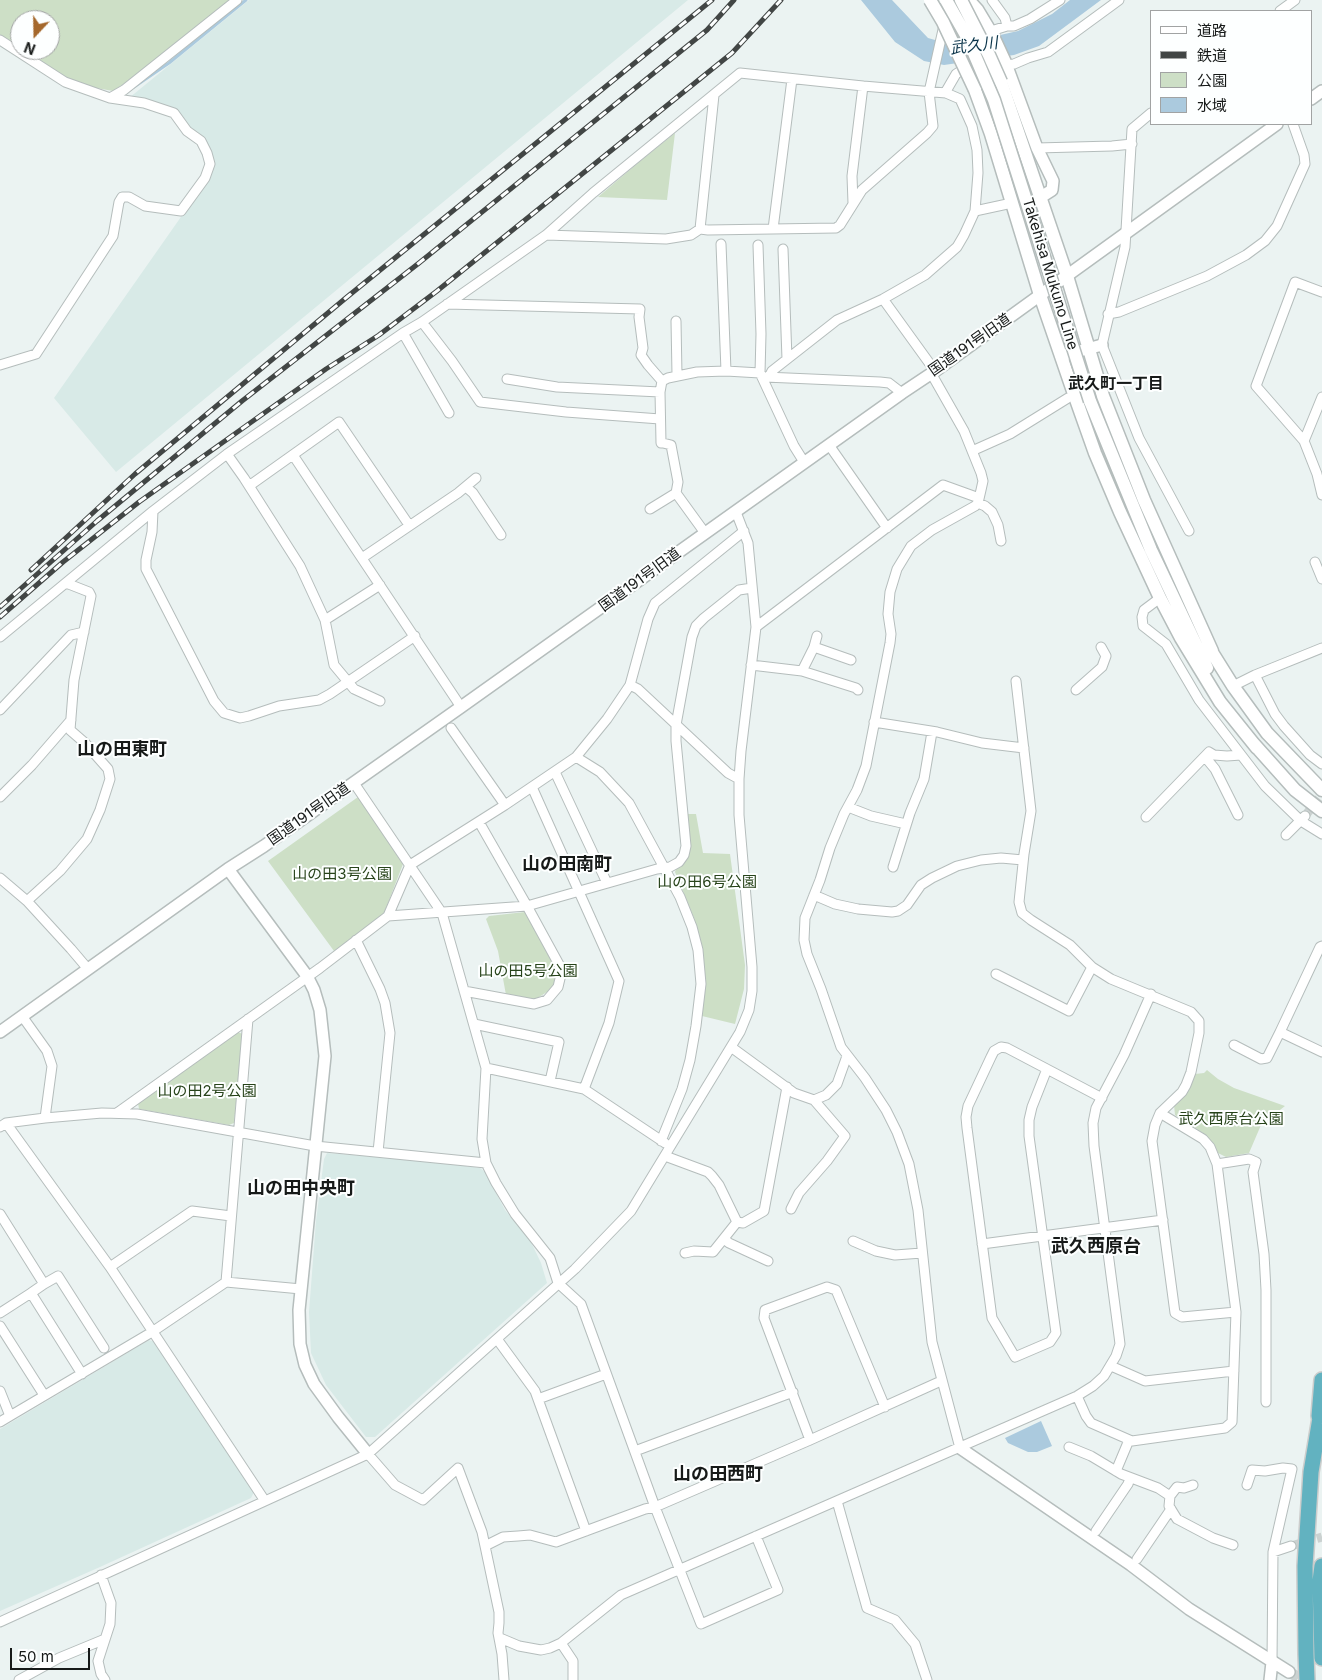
<!DOCTYPE html>
<meta charset="utf-8">
<style>
body{margin:0}
#map{position:relative;width:1322px;height:1680px;overflow:hidden;background:#ebf3f2;font-family:Inter,"Noto Sans JP",sans-serif}
canvas{display:block}
.legend{position:absolute;left:1150px;top:10px;width:162px;height:115px;box-sizing:border-box;background:#fdffff;border:1px solid #a1a3a3;margin:0;padding:6px 9px;list-style:none;font-size:15px;color:#171a19}
.legend li{display:flex;align-items:center;gap:10px;height:25px}
.legend b{width:25px;border:1px solid #a1a3a3}
.north{position:absolute;left:10px;top:10px;width:50px;height:50px;box-sizing:border-box;background:#fdffff;border:1px solid #a1a3a3;border-radius:50%;rotate:201deg;font-size:14px;font-weight:700;line-height:20px;text-align:center;color:#171a19}
.north::after{content:'';display:block;margin:auto;width:18px;height:22px;background:#a5682c;clip-path:polygon(50% 0,100% 100%,50% 72%,0 100%)}
.scale{position:absolute;left:10px;top:1648px;width:80px;height:22px;box-sizing:border-box;border:2px solid #171a19;border-top:0;padding-left:6px;font-size:15px;line-height:18px;white-space:nowrap;color:#171a19;-webkit-text-stroke:4px #fdffff;paint-order:stroke}
</style>
<div id="map">
<canvas width="1322" height="1680"></canvas>
<ul class="legend">
<li><b style="height:6px;background:#fff"></b>道路</li>
<li><b style="height:6px;background:#424645"></b>鉄道</li>
<li><b style="height:14px;background:#cddfc6"></b>公園</li>
<li><b style="height:14px;background:#abcade"></b>水域</li>
</ul>
<div class="north">N</div>
<div class="scale">50 m</div>
</div>
<script>
const context = document.querySelector('canvas').getContext('2d');
context.lineJoin = 'round';
function fill(path, color) { context.fillStyle = color; context.fill(path, 'evenodd'); }
const shape = rows => new Path2D(rows.map(r => 'M' + r).join(''));
function stroke(path, color, width, dash) { context.strokeStyle = color; context.lineWidth = width; context.lineCap = dash ? 'butt' : 'round'; context.setLineDash(dash || []); context.stroke(path); }
function label(font, color, halo, rows, align = 'center') {
  context.font = font + ' Inter,"Noto Sans JP",sans-serif'; context.lineWidth = 4; context.setLineDash([]); context.textBaseline = 'middle'; context.strokeStyle = halo; context.fillStyle = color; for (const [text, x, y, turn = 0] of rows) {
    context.save(); context.translate(x, y); context.rotate((+turn || 0) * Math.PI / 180); context.textAlign = isNaN(turn) ? turn : align; if (halo) context.strokeText(text, 0, 0); context.fillText(text, 0, 0); context.restore();
  }
}
const built = shape([
 [249,0,688,0,116,472,54,398,183,214,211,170,191,130,175,110,155,102,129,98],
 [327,1153,417,1160,480,1168,485,1172,505,1210,530,1240,541,1263,547,1283,375,1437,366,1437,326,1385,311,1353,309,1312,316,1221,324,1159],
 [149,1340,153,1341,254,1492,251,1498,100,1567,0,1611,0,1429]
]);
const green = shape([
 [0,0,232,0,131,79,113,91,91,87,64,77,23,50,50,50,50,20,20,20,20,48,0,35],
 [675,133,667,200,598,197,639,162],
 [358,797,403,864,383,916,334,951,268,861],
 [686,814,696,814,703,853,730,854,745,965,744,989,735,1024,702,1016,705,985,703,952,694,918,675,872,677,866,685,860],
 [525,912,558,969,557,982,550,990,536,999,506,995,498,951,486,919,489,916],
 [237,1032,243,1034,234,1123,229,1125,139,1109,138,1103],
 [1207,1070,1218,1079,1234,1088,1285,1106,1261,1125,1249,1153,1226,1157,1218,1153,1214,1144,1203,1133,1175,1115,1174,1105,1185,1095,1190,1087,1195,1074,1204,1073]
]);
const water = shape([
 [861,0,892,0,928,38,942,42,969,42,1018,31,1052,14,1070,0,1101,0,1039,46,1014,55,944,65,924,61,895,42],
 [1041,1421,1052,1446,1037,1452,1028,1452,1008,1443,1005,1438]
]);
const stream = shape([
 [134,87,169,63,246,0]
]);
const minorTunnel = shape([
 [1305,816,1322,794],
 [1291,1546,1322,1537]
]);
const tertiaryTunnel = shape([
 [1289,1672,1303,1680]
]);
const minor = shape([
 [992,0,1005,18,1007,26],
 [1280,11,1295,0],
 [991,31,1007,26,1014,26,1030,19,1060,0],
 [0,40,65,82,110,98,144,103,174,113,187,131,201,141,207,153,210,164,205,178,181,211,145,206,129,197,122,197,119,202,113,236,36,354,0,365],
 [1002,66,1014,64,1028,58,1048,52,1119,0],
 [945,93,956,74,962,70,971,69],
 [110,98,124,90,237,0],
 [1151,113,1132,129,1125,247,1102,345,1139,438,1189,531],
 [1037,148,1112,146,1132,144],
 [853,203,852,176,863,86],
 [975,211,1012,203],
 [700,229,714,95],
 [773,229,792,79],
 [546,235,666,239,691,235,700,229,708,230,836,228,840,225,862,190,927,133,933,126,929,92,949,3],
 [721,244,726,371],
 [758,245,761,334,760,373],
 [783,249,787,359],
 [883,299,935,371],
 [447,304,640,309,639,317,643,348,641,355,648,365,662,381],
 [1108,314,1119,312,1207,276,1246,255,1265,241,1277,226,1305,164,1304,155,1293,124],
 [676,321,677,375],
 [422,322,452,361,480,402,566,412,660,419],
 [403,333,449,413],
 [931,373,964,431,981,473,983,481,981,490,978,503,975,506,932,530,911,546,897,569,890,592,888,614,891,634,890,643,866,766,857,790,844,814,830,848,820,880,805,918,804,940,807,954,821,989,841,1047,865,1078,886,1110,897,1132,909,1164,918,1210,932,1342,960,1448],
 [765,377,880,382,889,383,902,393],
 [507,379,557,387,660,392],
 [1322,397,1304,441,1317,474,1322,495],
 [1304,441,1256,386,1295,282,1322,292],
 [829,445,887,528],
 [972,451,1010,434,1068,398],
 [227,454,244,478,300,566,325,620,334,665,354,689,380,701],
 [293,455,461,707],
 [249,486,339,422,409,525],
 [466,487,473,493,501,535],
 [978,503,985,506,992,512,998,525,1001,541],
 [650,509,676,493],
 [153,511,152,532,146,560,146,569,214,701,224,713,240,718,249,716,279,706,319,700,330,694,415,636],
 [705,533,676,493,678,482,671,445,663,443,661,443,660,392,662,381,668,378,697,372,726,371,760,373,794,446,804,462],
 [362,558,458,493,476,478],
 [1315,562,1322,579],
 [1160,598,1144,610,1142,617,1143,626,1166,644,1199,700,1265,786,1301,821,1322,834],
 [325,620,380,585],
 [756,627,943,485,979,498],
 [0,637,153,511,227,454,403,333,422,322,546,235,593,193,740,73,863,86,946,93,960,99,972,126,977,150,978,173,975,211,964,235,957,247,925,275,883,299,837,320,772,371,769,377],
 [814,647,851,660],
 [751,665,802,671,856,688,858,690],
 [802,671,814,647,817,636],
 [1255,675,1275,714,1284,726,1310,755,1322,764],
 [1016,681,1031,811,1024,854,1019,902,1022,913,1031,920,1070,945,1092,967,1111,979,1191,1012,1199,1021,1199,1033,1191,1072,1186,1085,1182,1092,1160,1113,1155,1125,1152,1141,1175,1313,1182,1317,1236,1312],
 [630,685,638,689,728,773,739,779],
 [1233,686,1255,675,1322,648],
 [1076,690,1102,667,1106,656,1101,647],
 [0,710,71,635,84,632],
 [874,722,937,732,982,743,1024,748],
 [451,728,505,805],
 [576,757,600,772,629,803,680,897,692,927,698,950,701,984,696,1026,690,1060,682,1089,661,1141],
 [1205,757,1215,769,1238,815],
 [555,772,607,883],
 [354,783,442,913,486,1068,482,1139,486,1163,496,1183,515,1214,550,1258,558,1283,581,1304,655,1507,701,1624,778,1590,756,1536],
 [532,787,619,981,609,1023,584,1089],
 [0,797,32,765,71,720],
 [848,807,871,816,906,824],
 [1146,817,1209,752,1214,755,1227,756,1241,755],
 [1286,835,1305,816],
 [893,867,910,813,924,779,932,732],
 [0,878,27,901,71,949,88,969],
 [814,895,835,904,858,909,892,912,898,911,907,905,921,885,932,878,957,866,981,860,1001,858,1023,860],
 [27,901,60,871,87,839,100,810,110,779,108,769,85,743,70,730,74,680,91,596,89,592,66,583],
 [388,916,527,906,657,869,670,867,679,862,684,855,686,846,676,741,676,725,692,637,696,626,704,618,739,590,752,588],
 [356,940,380,989,385,1003,390,1033,378,1152],
 [1322,946,1320,947,1280,1032,1322,1052],
 [996,974,1069,1011,1092,967],
 [464,991,534,1004,547,1000,558,987,562,970,527,906,479,822],
 [22,1016,47,1051,52,1066,45,1118],
 [474,1024,559,1042,550,1081],
 [1234,1045,1261,1059,1267,1058,1280,1032],
 [731,1047,794,1093,814,1100,826,1095,837,1084,847,1056],
 [486,1068,584,1089,665,1143],
 [1047,1069,1032,1107,1029,1120,1029,1136,1056,1333,1050,1342,1015,1357,992,1318,967,1128,966,1117,968,1106,991,1057,994,1051,1001,1047,1007,1048,1102,1098],
 [117,1113,320,968,388,916,410,865,505,805,576,757,607,719,630,685,648,619,655,603,744,531],
 [6,1123,110,1267,265,1501],
 [0,1127,6,1123,45,1118,102,1113,137,1114,315,1146,486,1163],
 [665,1156,708,1172,712,1176,719,1185,737,1222,743,1223,764,1211,787,1087],
 [1217,1164,1249,1159,1256,1162,1253,1172,1264,1254,1266,1290,1266,1402],
 [791,1209,799,1193,827,1161,845,1136,814,1100],
 [0,1214,44,1284,31,1293],
 [724,1239,729,1243,768,1261],
 [853,1241,876,1251,895,1255,922,1253],
 [982,1244,1163,1220],
 [685,1253,694,1251,713,1252,737,1222],
 [110,1267,192,1211,231,1216],
 [226,1282,301,1289],
 [44,1284,58,1276,104,1348],
 [0,1313,31,1293,82,1374],
 [0,1326,44,1395],
 [497,1339,535,1391,586,1531],
 [1111,1366,1145,1381,1234,1371],
 [0,1391,10,1416,152,1332,226,1282,248,1019],
 [1077,1396,1086,1416,1091,1423,1132,1441,1225,1428,1232,1422,1236,1312,1217,1164,1210,1147,1203,1139,1160,1113],
 [538,1399,606,1374],
 [0,1422,10,1416],
 [810,1440,764,1318,765,1310,827,1287,836,1290,885,1407],
 [1069,1447,1091,1456,1121,1474,1158,1488,1170,1496,1169,1506,1177,1519,1213,1538,1233,1545],
 [635,1451,793,1392],
 [368,1454,395,1485,423,1500,458,1468,482,1532,485,1546,499,1612,499,1623,498,1633,502,1654,504,1680],
 [1116,1471,1129,1440],
 [1247,1485,1252,1470,1265,1471,1283,1468,1292,1469,1273,1552,1272,1662],
 [1170,1496,1177,1487,1184,1488,1193,1485],
 [837,1501,867,1608,895,1620,915,1644,927,1680],
 [1096,1531,1128,1484,1130,1478],
 [485,1546,503,1537,518,1536,530,1535,556,1542,645,1509,655,1507,810,1440,941,1381],
 [1273,1552,1291,1546],
 [1137,1559,1171,1509],
 [101,1575,111,1603,110,1624,98,1661,101,1674,105,1680],
 [0,1622,368,1454,575,1269,631,1211,740,1032,749,1010,752,991,752,967,739,815,739,779,741,751,756,627,748,543,736,512],
 [500,1638,519,1646,541,1650,550,1648,561,1643,621,1595,1077,1396,1093,1386,1104,1376,1116,1356,1120,1344,1119,1336,1094,1146,1093,1123,1096,1108,1124,1055,1151,994],
 [561,1643,573,1661,573,1680],
 [19,1680,59,1658,105,1639]
]);
const tertiary = shape([
 [969,0,978,10,993,35,1005,61,1037,148,1053,181,1052,190,1041,197],
 [1311,99,1322,91],
 [1061,356,1102,345],
 [228,869,307,976,314,990,320,1010,325,1056,299,1310,300,1344,305,1365,314,1384,338,1417,368,1454],
 [0,1032,228,869,264,846,461,707,902,393,935,371,1277,124],
 [960,1448,1131,1565,1189,1609,1289,1672],
 [1270,1680,1272,1662]
]);
const secondary = shape([
 [1001,82,1067,276,1103,396,1144,500,1212,651],
 [975,90,991,134,1040,295,1073,391,1095,453,1120,512,1160,598,1181,638,1220,702,1257,748],
 [1090,401,1151,550,1207,668],
 [1208,646,1233,686,1267,733,1322,790],
 [1253,743,1295,790,1322,811]
]);
const trunk = shape([
 [1319,1416,1322,1380],
 [1322,1566,1320,1581,1322,1658],
 [1307,1680,1306,1654,1305,1566,1311,1472,1322,1406]
]);
const rail = shape([
 [31,570,135,474,347,297,712,0],
 [0,607,97,521,242,401,419,263,707,30,734,0],
 [0,617,63,562,139,502,326,369,379,335,437,291,732,53,781,0]
]);
const secondaryBridge = shape([
 [930,0,943,22,975,90],
 [946,0,967,37,994,100,1090,401],
 [961,0,989,55,1001,82]
]);
const streetNames = [
 ["Takehisa Mukuno Line",1050,274,73],
 ["国道191号旧道",970,345,-35],
 ["国道191号旧道",640,580,-36],
 ["国道191号旧道",309,814,-35]
];
const parkNames = [
 ["山の田3号公園",342,874],
 ["山の田6号公園",707,882],
 ["山の田5号公園",528,971],
 ["山の田2号公園",207,1091],
 ["武久西原台公園",1231,1119]
];
const waterNames = [
 ["武久川",974,46,-7]
];
const neighbourhoodNames = [
 ["武久町一丁目",1116,384]
];
const quarterNames = [
 ["山の田東町",122,750],
 ["山の田南町",567,865],
 ["山の田中央町",301,1189],
 ["武久西原台",1096,1247],
 ["山の田西町",718,1475]
];
fill(built, '#d8eae7');
fill(green, '#cddfc6');
fill(water, '#abcade');
stroke(stream, '#abcade', 3);
stroke(minorTunnel, '#cbd2d1', 9, [9, 4.5]);
stroke(tertiaryTunnel, '#cbd2d1', 11, [11, 5.5]);
stroke(minor, '#b5bdbc', 11);
stroke(tertiary, '#b5bdbc', 14);
stroke(secondary, '#b5bdbc', 15);
stroke(trunk, '#cccdcc', 18);
stroke(minor, '#fff', 9);
stroke(tertiary, '#fff', 11);
stroke(secondary, '#fff', 12);
stroke(trunk, '#62b2c0', 15);
stroke(rail, '#424645', 5);
stroke(rail, '#fdffff', 3, [9]);
stroke(secondaryBridge, '#b5bdbc', 15, []);
stroke(secondaryBridge, '#fff', 12);
label('15px', '#171a19', '#fdffff', streetNames);
label('15px', '#27431a', '#fdffff', parkNames);
label('italic 16px', '#093349', '#fdffff', waterNames);
label('bold 16px', '#171a19', '#fdffff', neighbourhoodNames);
label('bold 18px', '#171a19', '#fdffff', quarterNames);
</script>
